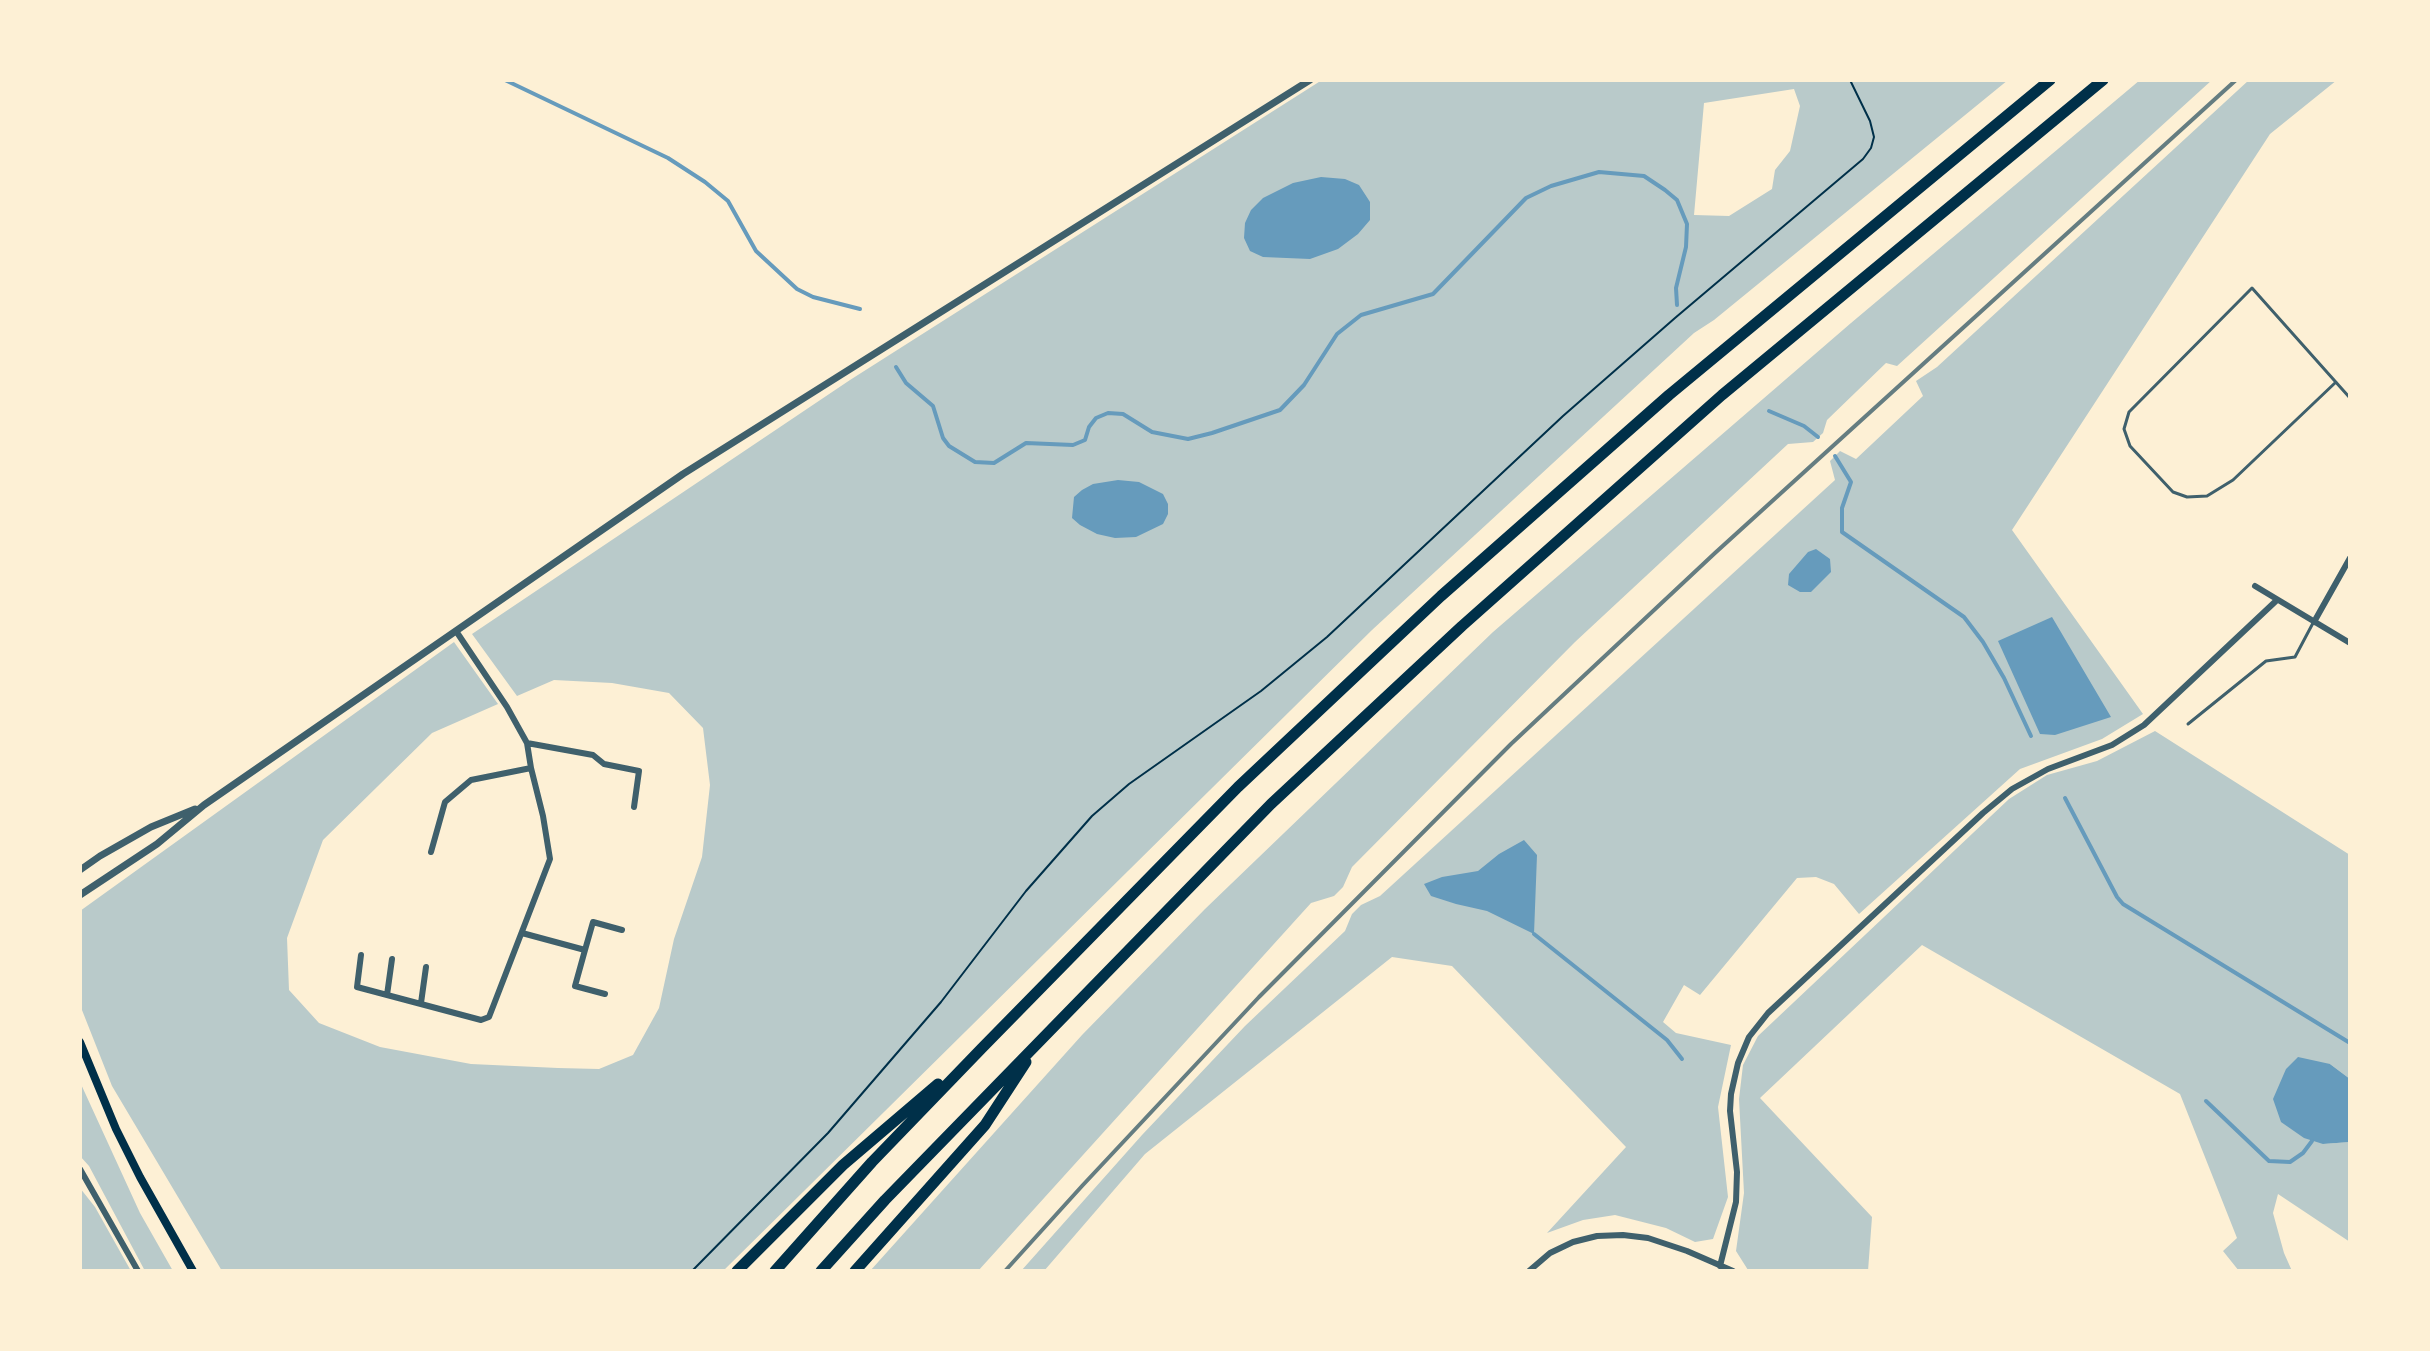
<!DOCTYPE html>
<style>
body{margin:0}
#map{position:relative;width:2430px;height:1351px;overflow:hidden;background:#fdf0d5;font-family:"Open Sans",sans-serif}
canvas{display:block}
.frame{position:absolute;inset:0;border:82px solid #fdf0d5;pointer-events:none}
</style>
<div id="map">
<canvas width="2430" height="1351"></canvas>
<div class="frame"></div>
</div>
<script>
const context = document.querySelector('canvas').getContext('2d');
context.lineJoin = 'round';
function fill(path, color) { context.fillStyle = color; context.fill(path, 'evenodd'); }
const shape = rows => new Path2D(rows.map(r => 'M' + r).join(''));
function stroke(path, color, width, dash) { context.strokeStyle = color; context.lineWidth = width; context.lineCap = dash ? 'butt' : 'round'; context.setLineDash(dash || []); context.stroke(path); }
const green = shape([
 [1322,80,2008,80,1714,320,1694,333,1372,630,723,1271,222,1271,112,1086,80,1005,80,911,454,642,498,704,432,733,323,840,287,938,289,990,319,1023,380,1047,471,1064,558,1068,599,1069,633,1055,659,1008,674,939,702,857,710,785,703,728,669,693,612,683,554,680,517,696,472,634,850,380],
 [1794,89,1800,106,1790,151,1775,170,1772,189,1729,216,1694,215,1704,103],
 [2140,80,2212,80,1897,366,1886,363,1827,420,1823,433,1813,442,1788,444,1575,642,1352,867,1343,887,1334,896,1311,903,978,1271,870,1271,1082,1035,1205,909,1493,632,1851,323],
 [2249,80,2337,80,2270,134,2012,530,2143,714,2102,739,2020,769,1859,914,1834,884,1816,877,1797,878,1700,995,1684,985,1663,1022,1676,1033,1731,1045,1718,1107,1728,1197,1713,1239,1695,1242,1666,1228,1615,1215,1583,1220,1547,1233,1626,1147,1452,966,1392,957,1145,1154,1044,1271,1021,1271,1142,1135,1245,1026,1345,931,1352,914,1361,905,1380,896,1835,480,1830,461,1840,451,1856,459,1923,396,1916,381,1937,367],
 [2155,731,2350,855,2350,1079,2330,1064,2323,1144,2350,1142,2350,1242,2278,1194,2273,1213,2284,1253,2292,1271,2239,1271,2223,1251,2237,1238,2180,1094,1922,945,1760,1098,1872,1217,1868,1271,1748,1270,1736,1251,1744,1193,1739,1099,1743,1065,1758,1036,2009,799,2047,775,2097,761],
 [80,1082,140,1213,173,1271,145,1271,89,1166,80,1156],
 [80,1188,95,1207,131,1271,80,1271]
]);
const water = shape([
 [1321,177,1345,179,1359,185,1370,202,1370,220,1358,234,1338,249,1310,259,1263,257,1250,251,1244,238,1245,223,1251,210,1263,198,1293,183],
 [1118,480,1139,482,1163,494,1168,504,1168,514,1163,524,1136,537,1115,538,1097,534,1080,525,1072,518,1074,497,1082,490,1093,484],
 [1816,549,1830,559,1831,572,1811,592,1800,592,1788,585,1789,574,1808,552],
 [2052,617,2111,717,2055,735,2040,734,1998,641],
 [1524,840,1537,855,1534,934,1487,911,1456,904,1431,896,1424,884,1442,877,1478,871,1499,854],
 [2298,1057,2330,1064,2350,1079,2350,1142,2323,1144,2304,1138,2281,1122,2273,1099,2286,1069]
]);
const stream = shape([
 [505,80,668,158,705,182,728,201,756,251,797,289,813,297,860,309],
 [896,367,906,383,933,406,943,438,949,446,975,462,994,463,1026,443,1073,445,1085,440,1089,427,1096,418,1108,413,1123,414,1152,432,1188,439,1212,433,1280,410,1304,385,1337,334,1361,315,1433,294,1526,198,1551,186,1599,172,1644,176,1665,190,1677,200,1687,224,1686,247,1676,288,1677,305],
 [1769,411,1804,426,1818,437],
 [1835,456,1851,482,1842,508,1842,532,1964,617,1983,642,2004,678,2031,736],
 [2065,798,2117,897,2123,904,2350,1043],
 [1534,934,1667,1040,1682,1059],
 [2206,1101,2269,1161,2290,1162,2303,1153,2312,1141]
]);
const path = shape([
 [692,1271,828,1133,941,1002,1026,891,1092,816,1129,784,1261,691,1327,637,1563,416,1675,318,1863,159,1871,148,1874,137,1870,121,1850,80]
]);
const service = shape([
 [2336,382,2233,480,2207,496,2187,497,2173,492,2130,446,2124,429,2129,412,2252,288,2350,398],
 [2188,724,2266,661,2295,657,2313,623]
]);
const minor = shape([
 [2255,586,2350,643],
 [2314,622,2350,558],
 [527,743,593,755,604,764,639,771,634,807],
 [431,852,445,802,471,780,531,768],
 [522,933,585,950,575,986,605,994],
 [585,950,593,922,622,930],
 [361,955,357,987,481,1020,489,1017,550,859,543,816,531,768,527,743,507,707,456,631],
 [387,995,392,959],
 [421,1003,426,967],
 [80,1169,138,1271],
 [1720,1266,1736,1202,1737,1172,1730,1111,1731,1094,1738,1063,1749,1037,1768,1013,1983,813,2012,789,2048,769,2112,745,2144,725,2277,600],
 [1529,1271,1550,1253,1573,1242,1597,1236,1623,1235,1648,1238,1687,1251,1733,1271]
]);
const tertiary = shape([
 [80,870,100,856,151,827,195,809],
 [80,895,157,844,204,805,683,474,1310,80]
]);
const secondary = shape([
 [80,1042,116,1129,140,1177,193,1271]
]);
const motorway = shape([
 [737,1271,843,1165,938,1084],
 [775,1271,872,1162,982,1048,1238,787,1441,596,1669,395,2050,80],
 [821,1271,885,1200,1271,804,1462,626,1722,395,2103,80],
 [855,1271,985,1125,1026,1062]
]);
const rail = shape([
 [1005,1271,1082,1186,1259,997,1511,744,1715,553,2236,80]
]);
fill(green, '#b9caca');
fill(water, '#669bbc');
stroke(stream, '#669bbc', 4);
stroke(path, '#003049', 2);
stroke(service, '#3f606c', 3);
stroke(minor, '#3f606c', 6);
stroke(tertiary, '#3f606c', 7);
stroke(secondary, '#003049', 8);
stroke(motorway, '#003049', 11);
stroke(rail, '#657d81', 4);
</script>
